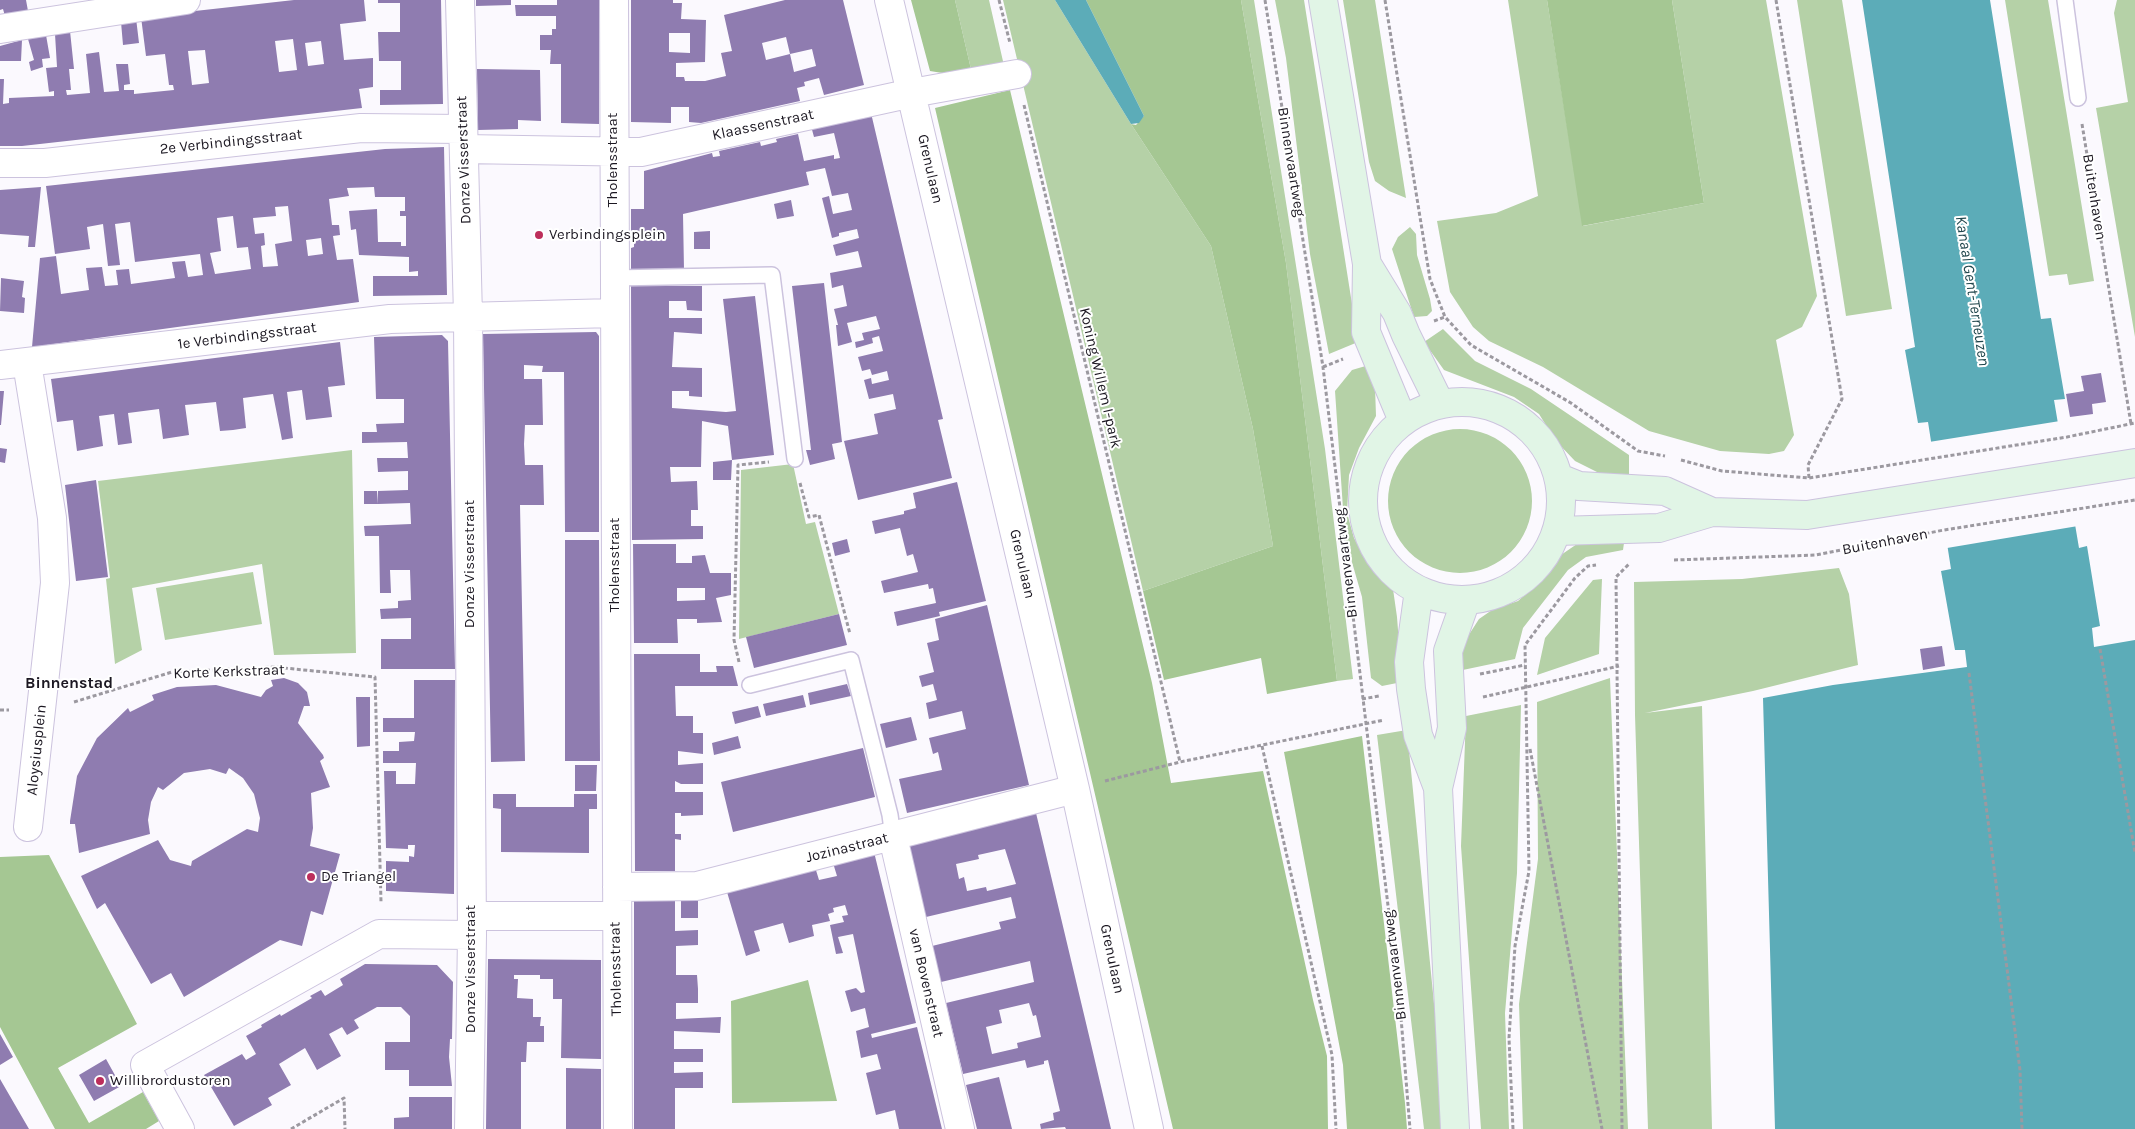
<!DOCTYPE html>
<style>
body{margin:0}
canvas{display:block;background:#fbf9fe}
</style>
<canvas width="2135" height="1129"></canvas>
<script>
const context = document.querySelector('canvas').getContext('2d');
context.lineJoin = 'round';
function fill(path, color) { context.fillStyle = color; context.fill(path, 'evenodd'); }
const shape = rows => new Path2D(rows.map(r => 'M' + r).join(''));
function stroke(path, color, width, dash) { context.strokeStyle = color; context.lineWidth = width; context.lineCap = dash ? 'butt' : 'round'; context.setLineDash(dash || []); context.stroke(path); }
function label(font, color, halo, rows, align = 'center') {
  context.font = font + ' Karla,sans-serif'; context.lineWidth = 4; context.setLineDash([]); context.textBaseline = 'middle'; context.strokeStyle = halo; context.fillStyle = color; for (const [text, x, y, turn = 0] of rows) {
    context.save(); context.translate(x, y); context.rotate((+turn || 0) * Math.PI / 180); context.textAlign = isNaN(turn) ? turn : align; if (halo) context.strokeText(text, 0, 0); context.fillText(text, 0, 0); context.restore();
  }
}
const green = shape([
 [955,0,989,0,1005,70,973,78],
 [1003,0,1055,0,1131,124,1211,246,1253,429,1273,546,1143,591],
 [1241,0,1254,0,1325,449,1353,679,1337,681,1286,263],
 [1275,0,1304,0,1358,342,1329,354,1310,254,1286,58],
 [1343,0,1375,0,1406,198,1389,191,1375,181,1369,162],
 [1508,0,1547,0,1583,226,1704,203,1672,0,1766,0,1817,296,1802,327,1776,340,1794,435,1784,451,1769,454,1720,451,1649,431,1543,367,1489,341,1473,327,1450,292,1437,221,1496,213,1538,196],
 [1797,0,1842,0,1892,309,1846,316],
 [2005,0,2048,0,2094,281,2069,285,2067,274,2049,276],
 [2117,0,2135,0,2135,337,2096,108,2128,102,2114,13],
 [1410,227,1416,234,1417,255,1430,299,1432,311,1427,316,1414,317,1392,249,1398,237],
 [1443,329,1475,361,1531,389,1629,455,1629,478,1599,473,1575,461,1556,441,1539,414,1514,397,1444,370,1424,342],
 [1369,365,1375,387,1376,416,1359,448,1349,475,1347,513,1354,538,1367,562,1393,589,1397,617,1402,682,1382,686,1371,678,1362,597,1345,538,1335,391,1352,370],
 '1388 501a72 72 0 1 1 144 0a72 72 0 1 1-144 0Z',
 [352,450,356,653,274,655,262,564,132,588,142,650,115,664,106,579,110,578,98,481],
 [793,464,806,524,815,522,839,614,739,639,741,470],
 [1625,536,1623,550,1586,557,1568,570,1523,628,1515,659,1458,671,1461,647,1479,619,1492,610,1518,601,1544,578,1558,557,1577,544,1598,537],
 [1839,568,1849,594,1858,665,1753,691,1645,713,1702,706,1712,1129,1648,1129,1635,715,1634,582,1742,579],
 [253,572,262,624,165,640,156,588],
 [1602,579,1599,654,1537,675,1545,638,1593,580],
 [1610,678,1628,1129,1523,1129,1519,1004,1538,859,1537,702],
 [1521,705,1517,873,1505,1013,1509,1129,1481,1129,1461,846,1466,716],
 [1407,730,1439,1054,1444,1129,1424,1129,1377,735]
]);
const forest = shape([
 [911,0,955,0,973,78,930,71],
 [1086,0,1241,0,1286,263,1337,681,1267,694,1261,658,1164,680,1143,591,1273,546,1253,429,1211,246,1131,124,1136,125,1144,116],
 [1547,0,1672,0,1704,203,1582,226],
 [1010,90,1152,683,1171,783,1263,771,1313,1000,1327,1056,1328,1129,1173,1129,935,108],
 [1362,736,1405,1103,1407,1129,1347,1129,1343,1065,1284,752],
 [49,855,137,1024,58,1068,89,1123,143,1092,159,1121,146,1129,55,1129,0,1027,0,857],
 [808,980,837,1101,732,1103,731,1001]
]);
const water = shape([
 [1055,0,1086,0,1144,116,1139,123,1131,124],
 [1862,0,1990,0,2041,319,2051,318,2065,399,2054,400,2079,548,2087,546,2100,626,2092,628,2094,647,2135,640,2135,1129,1775,1129,1763,698,1833,685,1967,667,1965,650,1955,650,1941,571,1951,569,1928,422,1918,423,1905,350,1915,347]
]);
const pier = shape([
 [2060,421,2078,526,1947,548,1929,442]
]);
const building = shape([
 [0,0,26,0,28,11,5,16,3,9,0,10],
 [294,0,364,0,366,21,340,24,344,60,373,58,373,87,359,89,362,108,22,146,0,146,0,79,4,79,3,104,9,103,9,98,54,96,54,91,49,92,46,68,57,67,55,34,70,31,74,69,69,69,71,90,66,90,67,95,90,93,86,54,99,52,104,92,119,91,116,64,128,64,130,84,124,85,124,90,134,90,134,94,174,90,173,85,169,85,165,54,146,56,141,17],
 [293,39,297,70,279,72,275,41],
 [321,41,324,64,308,66,305,43],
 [205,50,209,83,192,85,188,51],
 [378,0,441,0,443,104,380,105,380,90,401,90,401,61,379,61,378,32,400,32,400,3,378,3],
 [476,0,511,0,511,5,476,6],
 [557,0,599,0,599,124,561,123,561,64,550,64,551,50,540,50,540,35,552,35,552,29,556,29,556,16,516,16,515,5,557,5],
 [631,0,673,0,673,3,682,3,681,19,706,20,705,62,676,63,676,77,684,77,685,81,705,81,726,76,721,53,732,51,724,15,785,0,843,0,864,85,824,95,819,78,804,82,805,86,797,88,800,101,701,123,689,122,689,107,671,107,671,123,631,122],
 [669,33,690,33,690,53,669,52],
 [786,37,790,54,812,49,816,66,794,72,790,54,766,60,762,43],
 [136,18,139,43,123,45,121,22],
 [46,35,50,58,42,59,43,67,31,71,29,62,34,60,28,39],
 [22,40,21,61,0,61,0,46],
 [477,69,540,70,541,121,518,120,518,129,478,130],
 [871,113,943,419,938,420,952,478,858,500,844,441,878,434,874,414,896,409,893,394,869,399,864,380,871,378,872,384,889,380,887,371,872,375,870,369,862,371,858,357,883,351,879,336,872,338,873,343,856,348,855,342,864,340,862,333,880,329,876,316,847,323,852,342,838,346,836,325,838,325,834,309,847,306,843,285,832,288,830,273,862,267,858,251,836,256,833,245,859,238,857,229,839,233,839,236,832,238,822,198,829,196,833,214,852,210,848,193,832,196,825,168,806,172,809,185,683,214,684,270,631,270,631,248,634,247,634,232,631,232,631,209,644,209,644,171,712,153,713,157,720,156,719,151,760,142,761,146,777,142,776,139,798,134,804,161,834,155,834,159,840,158,834,133,814,137,811,126],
 [444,147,447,295,373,296,373,276,418,276,418,271,409,272,409,257,359,255,356,229,351,230,349,211,377,209,378,242,401,242,401,246,406,246,406,216,400,216,400,211,405,211,405,197,375,197,374,187,347,188,349,196,329,199,332,225,339,225,340,235,333,236,337,260,353,259,359,302,32,347,40,258,56,256,61,294,89,290,86,268,102,267,105,286,118,285,116,270,129,269,131,284,175,278,172,262,185,261,188,277,203,275,200,254,135,262,130,222,115,224,120,265,108,266,103,224,87,227,90,249,55,254,46,186,385,149],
 [288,206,292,241,275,244,278,266,263,267,261,246,265,245,264,233,255,234,253,218,276,216,275,207],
 [233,216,237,248,248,247,251,269,215,274,210,253,221,251,217,218],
 [321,238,323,254,308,256,306,240],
 [41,187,35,247,28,247,29,236,0,234,0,190],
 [791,200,794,216,777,219,774,204],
 [710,231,710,249,694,249,694,232],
 [1,278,24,281,22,297,25,298,24,313,0,311],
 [824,283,842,442,832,444,835,459,810,465,806,450,811,450,792,286],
 [631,286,702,286,702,311,687,310,686,301,669,301,669,318,702,318,702,334,674,332,672,367,702,368,702,397,689,396,689,391,672,391,672,408,726,412,736,411,723,299,755,296,774,455,732,460,728,426,702,421,701,467,670,467,671,482,697,481,698,510,691,510,691,526,703,526,703,539,632,540],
 [596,332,599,336,599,532,565,532,564,372,542,372,543,366,524,365,524,379,542,379,543,425,525,425,524,444,525,465,543,465,544,505,520,505,525,761,491,762,483,334],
 [442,335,448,341,455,669,381,669,381,639,411,639,411,618,381,619,380,609,398,608,398,601,411,600,410,570,390,570,391,593,380,593,379,536,365,536,364,526,411,524,410,503,378,504,378,491,408,490,408,471,378,472,377,458,408,458,407,442,362,443,362,432,377,432,376,424,404,423,404,399,376,399,374,337],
 [340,342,345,385,328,387,332,417,306,420,302,390,287,392,293,438,282,440,273,394,243,398,246,428,233,430,220,431,216,402,185,405,189,435,163,439,159,409,128,413,132,443,118,445,114,414,99,416,103,446,77,451,73,420,57,422,51,379],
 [2101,373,2106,402,2092,404,2093,414,2070,417,2066,394,2084,391,2081,376],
 [0,391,4,391,1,425,0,425],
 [0,448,7,449,5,463,0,462],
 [732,460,731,480,713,480,713,462],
 [96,480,108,577,76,581,65,485],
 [957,482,986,601,939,612,940,616,897,626,894,612,936,603,933,588,929,589,928,584,884,593,881,581,918,572,913,554,907,556,900,528,875,534,872,521,904,514,904,511,916,508,913,493],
 [364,491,377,491,378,504,364,504],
 [847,539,850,552,835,556,832,543],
 [565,540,599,540,600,761,565,761],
 [633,544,676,544,676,563,692,563,692,556,705,555,710,573,731,573,731,595,716,598,722,622,697,623,697,619,677,619,678,643,634,643],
 [677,588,705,588,705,600,677,601],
 [987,605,1029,785,907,813,899,779,942,770,938,752,933,754,929,738,966,729,962,711,929,719,926,703,937,700,933,684,922,687,919,676,934,672,927,643,939,640,935,619],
 [839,614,847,645,754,668,746,637],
 [1942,646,1945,666,1923,670,1920,649],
 [634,654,700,654,700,672,717,672,716,666,733,666,738,686,675,686,676,716,693,716,693,733,703,733,703,754,678,751,678,765,703,763,703,784,681,784,675,781,675,792,703,792,703,815,681,816,681,813,675,813,675,834,681,834,681,840,675,839,675,871,635,871],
 [284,678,298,683,307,692,310,706,304,706,298,723,323,755,324,758,320,761,330,787,311,793,313,828,310,846,340,854,323,915,311,911,302,946,280,940,184,997,171,973,151,984,105,903,97,909,81,876,158,840,170,860,191,866,192,861,247,829,258,832,260,818,254,794,243,778,229,768,226,774,210,769,184,773,163,790,158,787,151,802,148,820,150,834,79,853,75,824,70,824,70,821,77,776,97,738,128,708,130,712,154,700,152,695,177,687,216,685,261,697,266,690,273,686,271,680],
 [414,680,455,680,454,894,386,891,386,861,409,862,409,856,414,857,415,845,408,845,408,849,386,848,384,771,396,771,396,784,415,784,416,763,383,763,383,751,399,751,399,742,414,741,415,732,383,732,383,718,414,718],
 [847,684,851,696,810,705,808,693],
 [803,695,806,707,766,716,763,704],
 [356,697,370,697,370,746,357,747],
 [758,706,761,717,735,724,732,712],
 [911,717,917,740,886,748,880,724],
 [738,736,741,748,714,755,712,743],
 [863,748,875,797,733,832,721,782],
 [575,765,597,765,596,791,575,791],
 [493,794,516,794,516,807,574,807,574,794,597,794,597,809,589,809,589,853,501,852,501,809,493,808],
 [1036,813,1091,1044,1111,1129,1066,1129,1065,1127,1041,1129,1040,1124,1054,1120,1053,1113,1060,1111,1048,1060,1044,1061,1044,1064,1027,1068,1025,1060,963,1074,946,1003,1034,982,1030,961,941,982,932,946,1001,929,999,922,1016,918,1011,897,926,917,908,845],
 [1005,849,1016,884,987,891,986,887,967,891,964,877,959,879,956,864,979,859,978,855],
 [1029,1003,1033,1016,1036,1015,1041,1037,1017,1043,1018,1048,992,1054,986,1027,1002,1023,999,1010],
 [874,852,916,1023,871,1034,872,1038,917,1027,942,1129,899,1129,895,1110,876,1115,866,1073,881,1069,877,1054,861,1058,856,1031,869,1027,865,1008,851,1012,845,991,856,988,861,993,865,992,853,934,838,937,843,953,836,954,830,925,844,922,842,916,848,915,845,905,833,908,834,912,828,914,830,921,812,925,814,936,789,943,783,923,754,931,760,951,746,956,727,892,815,867,819,880,837,876,833,863],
 [634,901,675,901,675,931,698,930,698,945,676,946,676,975,697,975,698,989,698,1003,676,1003,676,1019,721,1017,720,1033,674,1031,674,1049,703,1049,703,1062,674,1062,674,1073,703,1072,703,1088,675,1088,675,1129,634,1129],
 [681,901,698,901,698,918,681,918],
 [488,959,601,960,601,1059,561,1058,562,999,553,999,553,979,540,979,540,975,514,975,514,979,518,979,517,998,533,999,533,1017,541,1017,540,1026,544,1026,544,1042,527,1042,526,1062,521,1062,521,1129,486,1129],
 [365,964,437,965,453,982,452,1039,450,1039,449,1057,452,1086,409,1086,409,1070,385,1070,385,1042,410,1042,410,1016,401,1007,377,1007,354,1020,359,1028,347,1035,342,1027,329,1034,341,1056,317,1070,305,1048,279,1064,291,1085,268,1098,272,1105,234,1126,204,1075,242,1054,246,1060,256,1054,246,1036,262,1027,261,1025,280,1014,281,1016,312,998,310,996,321,990,325,996,343,985,340,979],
 [0,1034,13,1057,0,1065],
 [106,1059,121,1086,94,1101,79,1075],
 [566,1068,601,1069,601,1129,566,1129],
 [999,1077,1012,1129,977,1129,966,1085],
 [0,1079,29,1129,0,1129],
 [409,1097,452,1097,452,1129,394,1129,394,1118,409,1117]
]);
const path = shape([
 [999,0,1010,43],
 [1265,0,1323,367,1400,1005,1410,1129],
 [1385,0,1430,279,1445,317,1471,345,1571,403,1638,451,1665,456],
 [1776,0,1842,399,1808,465,1809,478],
 [1024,105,1180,762],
 [2082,124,2131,424],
 [1434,321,1445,317],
 [1323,367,1343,359],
 [1681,460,1722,471,1809,478,2067,437,2135,423],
 [800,483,809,517,819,515,850,634],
 [1674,560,1816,555,1944,530,2135,500],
 [2100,649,2135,853],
 [739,662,734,640,738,465,769,462],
 [1969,673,2020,1070,2022,1129],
 [1480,674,1525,665],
 [1483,697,1619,666],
 [1362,699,1379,696],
 [74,702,172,672,274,667,375,677,381,902],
 [0,710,9,710],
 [1262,746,1332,1055,1336,1129],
 [1530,749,1602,1129],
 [1105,781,1180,762,1384,720],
 [291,1129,344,1098,345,1129],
 [1513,1129,1509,1038,1515,946,1529,871,1525,645,1575,578,1588,566,1596,565],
 [1622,1129,1616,577,1630,563]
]);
const lane = shape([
 [2065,0,2078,98],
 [613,278,772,275,795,459],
 [750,685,851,660,890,815,893,837]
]);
const street = shape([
 [460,0,468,316,472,935,469,1129],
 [614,0,618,1129],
 [889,0,1075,789,1149,1129],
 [0,29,186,0],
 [464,149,641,152,912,93,1017,74],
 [0,163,45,163,361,128,463,129],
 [27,363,52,518,55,583,28,827],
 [0,365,390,319,613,313],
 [893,837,960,1129],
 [617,887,697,886,1075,789],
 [472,916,616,916],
 [180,1129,145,1065,379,934,472,935]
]);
const secondary = shape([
 [1323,0,1367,264,1366,332,1403,421],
 [1367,264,1397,313,1406,335,1440,404],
 '1363 501a99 99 0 1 1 198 0a99 99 0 1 1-198 0Z',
 [1559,478,1579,486,1665,491,1712,512],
 [1557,531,1659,528,1712,512,1807,515,2135,463],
 [1419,590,1409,662,1411,689,1418,735,1438,788],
 [1455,1129,1438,788,1452,728,1448,651,1466,600]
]);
const markers = [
 [539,235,5,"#bd2e5b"],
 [311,877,5,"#bd2e5b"],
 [100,1081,5,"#bd2e5b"]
];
const streetNames = [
 ["Klaassenstraat",763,125,-12],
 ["2e Verbindingsstraat",231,142,-6],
 ["Donze Visserstraat",464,160,-92],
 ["Tholensstraat",613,160,-90],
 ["Binnenvaartweg",1291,162,81],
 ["Grenulaan",930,169,77],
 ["Buitenhaven",2094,197,81],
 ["1e Verbindingsstraat",247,336,-7],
 ["Koning Willem I-park",1100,378,77],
 ["Buitenhaven",1885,542,-11],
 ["Binnenvaartweg",1346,563,-97],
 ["Donze Visserstraat",470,564,-90],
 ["Grenulaan",1022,564,77],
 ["Tholensstraat",615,565,-90],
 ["Korte Kerkstraat",229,672,-2],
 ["Aloysiusplein",37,750,-84],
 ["Jozinastraat",847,848,-14],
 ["Grenulaan",1112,959,78],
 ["Binnenvaartweg",1395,965,-97],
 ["Donze Visserstraat",471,969,-90],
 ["Tholensstraat",616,969,-91],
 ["van Bovenstraat",926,983,77]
];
const poiNames = [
 ["Verbindingsplein",549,235],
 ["De Triangel",321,877],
 ["Willibrordustoren",110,1081]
];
const waterNames = [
 ["Kanaal Gent-Terneuzen",1972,291,81]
];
const neighbourhoodNames = [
 ["Binnenstad",69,683]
];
fill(green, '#b5d1a7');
fill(forest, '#a5c793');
fill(water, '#5cacb8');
fill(pier, '#fbf9fe');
fill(building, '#8f7cb0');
stroke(lane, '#ccc3de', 18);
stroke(street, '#ccc3de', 30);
stroke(secondary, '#ccc3de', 30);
stroke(path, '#9c99a0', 3, [4, 2.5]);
stroke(lane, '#fff', 15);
stroke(street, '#fff', 28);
stroke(secondary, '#e1f5e6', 28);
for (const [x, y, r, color] of markers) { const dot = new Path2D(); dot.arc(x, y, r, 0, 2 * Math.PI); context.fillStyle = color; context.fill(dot); stroke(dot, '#fff', 2); }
label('15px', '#1c1822', '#fff', streetNames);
label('15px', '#1c1822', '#fff', poiNames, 'left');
label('italic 16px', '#20464c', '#fff', waterNames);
label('bold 16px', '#1c1822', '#fff', neighbourhoodNames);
</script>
